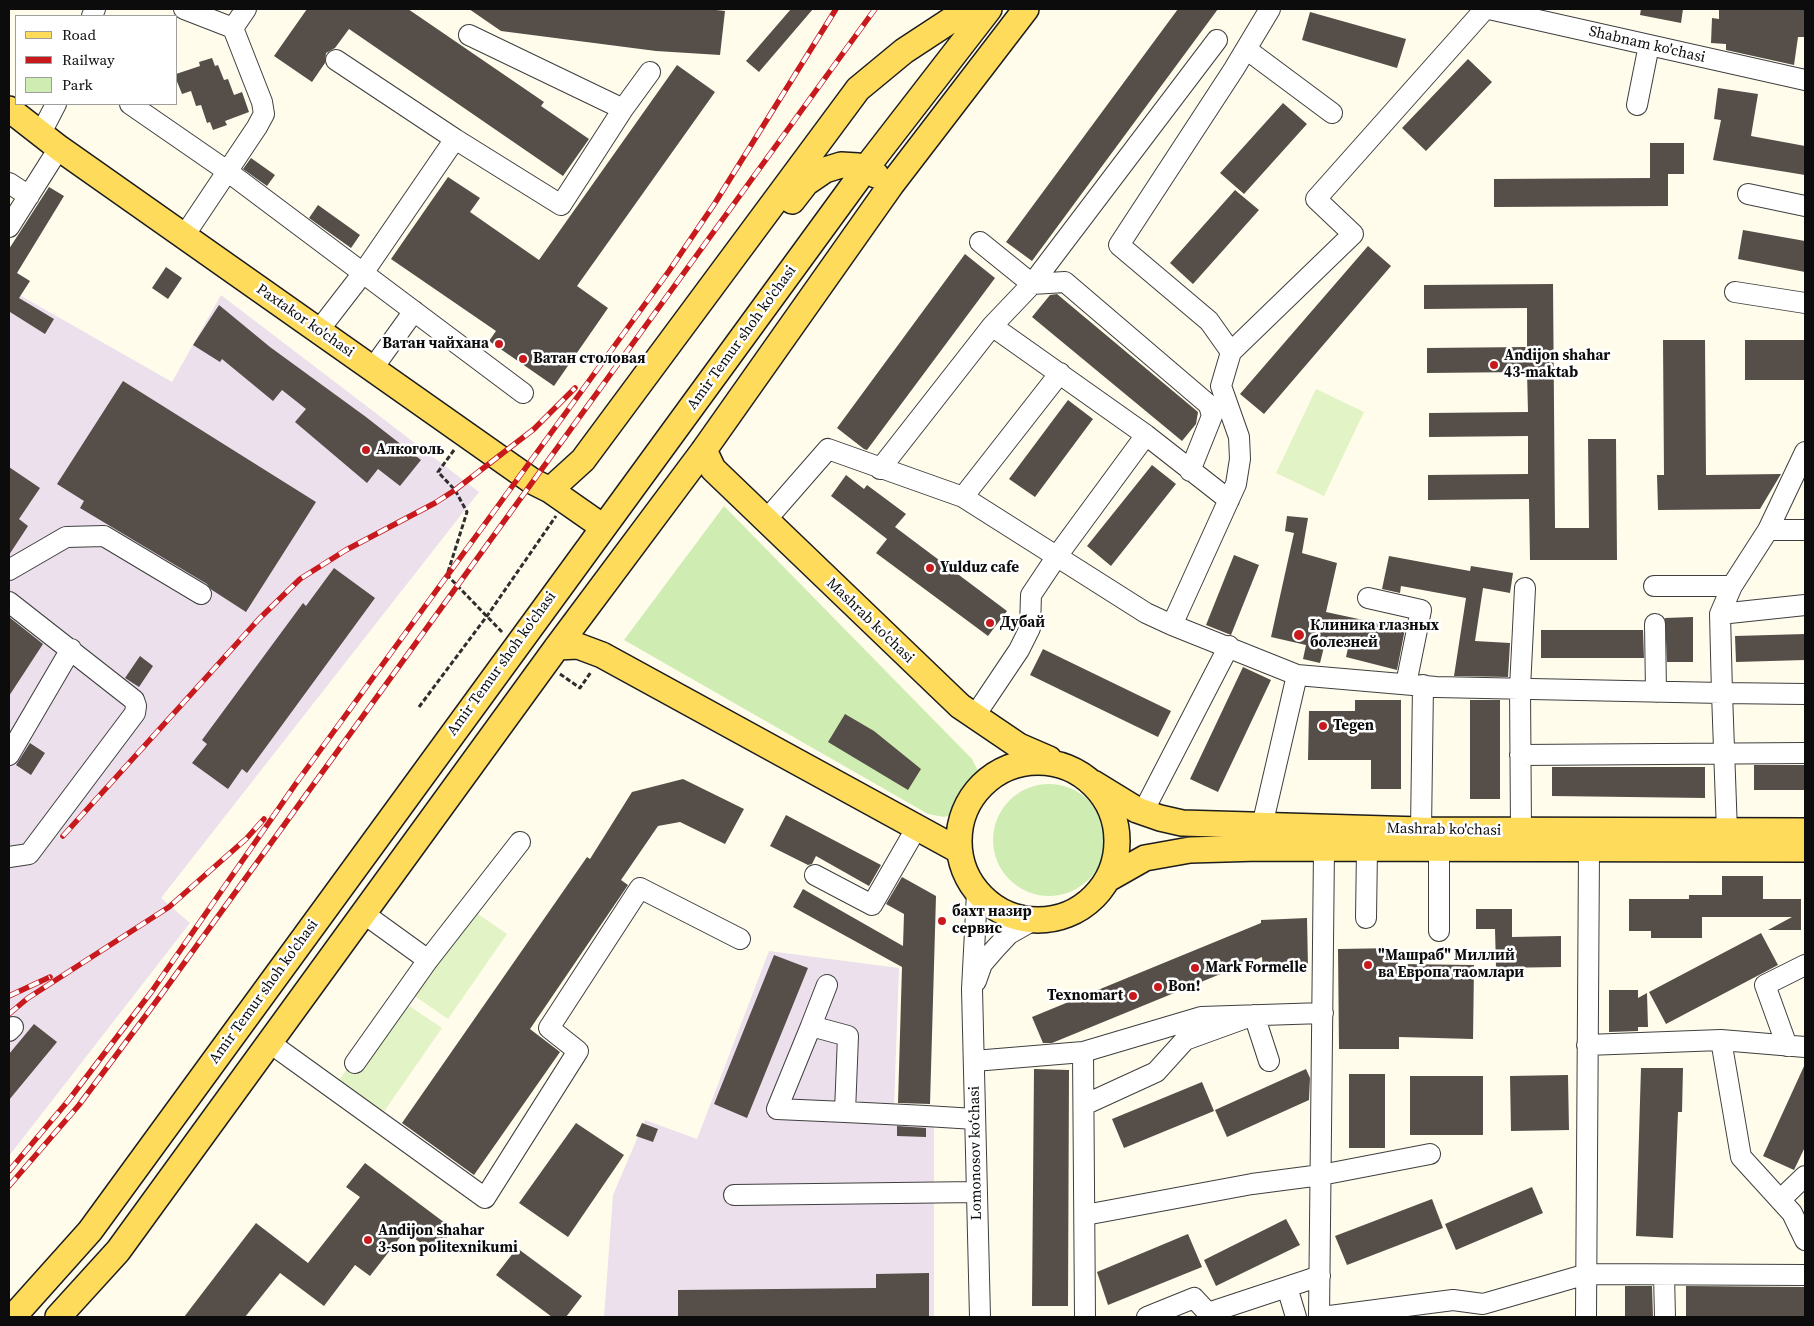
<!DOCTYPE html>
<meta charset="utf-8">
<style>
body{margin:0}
#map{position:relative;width:1814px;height:1326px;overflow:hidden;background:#fffcec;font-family:"Source Serif 4",serif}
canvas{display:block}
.frame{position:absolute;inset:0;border:10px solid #0c0c0c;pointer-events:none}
.legend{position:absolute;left:15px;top:15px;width:162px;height:90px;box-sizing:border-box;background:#fff;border:1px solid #9e9e9e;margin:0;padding:6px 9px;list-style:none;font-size:15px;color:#0c0c0c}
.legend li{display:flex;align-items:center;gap:10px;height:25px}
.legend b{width:25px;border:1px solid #9e9e9e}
</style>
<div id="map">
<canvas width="1814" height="1326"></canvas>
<div class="frame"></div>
<ul class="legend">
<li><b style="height:6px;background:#ffdb5c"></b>Road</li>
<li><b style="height:6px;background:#c8191d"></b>Railway</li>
<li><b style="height:14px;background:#cfedb2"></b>Park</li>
</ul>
</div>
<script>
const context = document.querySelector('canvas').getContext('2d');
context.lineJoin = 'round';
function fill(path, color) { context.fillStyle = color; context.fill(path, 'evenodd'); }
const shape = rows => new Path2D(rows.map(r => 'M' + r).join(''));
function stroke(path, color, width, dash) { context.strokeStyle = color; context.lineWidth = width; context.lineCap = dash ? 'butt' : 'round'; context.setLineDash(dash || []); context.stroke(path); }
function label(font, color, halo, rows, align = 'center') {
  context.font = font + ' "Source Serif 4",serif'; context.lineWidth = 5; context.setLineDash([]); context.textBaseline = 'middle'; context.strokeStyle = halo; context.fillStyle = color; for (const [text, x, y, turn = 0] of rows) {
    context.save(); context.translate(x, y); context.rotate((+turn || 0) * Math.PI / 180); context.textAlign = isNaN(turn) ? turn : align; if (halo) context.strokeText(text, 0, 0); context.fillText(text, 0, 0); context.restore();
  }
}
const industrial = shape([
 [9,289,172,382,221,295,479,492,161,898,190,923,9,1156],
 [769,951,899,968,894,1108,934,1110,934,1317,604,1317,613,1195,645,1120,697,1139]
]);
const green = shape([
 [724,506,972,759,978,771,979,783,975,796,956,814,944,817,928,814,624,640],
 '993 840a56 56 0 1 1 112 0a56 56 0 1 1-112 0Z'
]);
const pitch = shape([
 [1316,389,1364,412,1324,496,1276,473],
 [462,903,507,934,448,1019,403,988],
 [396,997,442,1028,383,1113,338,1082]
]);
const building = shape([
 [307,9,408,9,544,102,541,106,589,139,563,176,349,29,335,48,326,53,325,63,312,82,274,56],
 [469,9,707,9,725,11,720,55,656,51,501,31],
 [791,9,813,9,759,72,746,61],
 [1178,9,1218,9,1032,261,1006,242],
 [1641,9,1683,9,1681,23,1640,15],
 [1719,9,1805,9,1805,37,1798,37,1794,65,1726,50,1726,44,1711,43,1712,18,1719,19],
 [1310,12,1406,39,1397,68,1302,40],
 [212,58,215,66,218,65,224,80,228,79,234,95,242,92,249,112,225,121,227,125,213,130,210,122,207,123,201,105,196,106,191,91,182,94,176,79,176,74,200,66,199,62],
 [1468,59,1492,82,1426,151,1402,128],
 [677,65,715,92,577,286,608,308,554,386,489,341,496,331,391,259,448,177,480,198,470,212,539,260],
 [1718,88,1758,94,1751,136,1805,146,1805,175,1713,160,1721,120,1714,119],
 [1283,103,1307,124,1244,194,1220,173],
 [1650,143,1684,143,1684,174,1668,174,1668,206,1494,207,1494,179,1650,178],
 [251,158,275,175,267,186,243,169],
 [49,187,64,196,17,273,30,281,19,298,54,319,45,334,10,312,9,315,9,249],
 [1235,190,1259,210,1193,284,1170,263],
 [318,205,360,235,351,248,309,218],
 [1743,230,1805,241,1805,272,1738,259],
 [1368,246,1391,266,1264,414,1240,394],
 [965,254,995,278,867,450,864,449,837,428],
 [166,267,182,278,168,299,152,288],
 [1553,284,1555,528,1589,528,1588,439,1616,439,1617,560,1530,560,1529,499,1428,500,1428,475,1528,474,1528,436,1429,437,1429,413,1528,412,1527,372,1427,373,1427,348,1527,347,1527,308,1424,309,1424,285],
 [1057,294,1198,412,1196,424,1182,441,1032,317,1050,295],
 [219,305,270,347,366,417,421,460,400,486,378,469,367,483,295,422,306,409,282,390,273,401,222,359,220,362,193,345],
 [1663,340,1705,340,1706,475,1781,474,1760,509,1658,510,1657,475,1664,475],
 [1745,340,1805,340,1805,380,1745,380],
 [123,381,316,502,246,612,212,590,207,584,80,508,84,501,57,484],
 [1068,400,1093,419,1035,497,1009,479],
 [1152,465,1176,484,1111,566,1087,546],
 [9,467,40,488,19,519,28,526,9,555],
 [846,475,864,489,867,485,906,514,895,527,1007,611,988,636,876,553,887,539,831,496],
 [1287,516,1308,518,1302,553,1337,563,1326,612,1405,629,1397,670,1346,657,1348,648,1325,643,1320,663,1303,659,1306,645,1271,637,1294,533,1285,531],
 [1234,555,1259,565,1231,635,1206,625],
 [1389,556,1470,571,1471,566,1513,573,1510,593,1483,588,1475,641,1510,643,1508,677,1454,676,1466,598,1401,586,1400,593,1382,589],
 [334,568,375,598,247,773,242,769,228,789,192,763,207,744,202,740,303,603,306,606],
 [9,617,43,644,9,696],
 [1693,617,1693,662,1667,662,1665,618],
 [1541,630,1643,630,1644,658,1541,658],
 [1805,634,1805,660,1736,662,1735,636],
 [1043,649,1171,711,1158,737,1030,675],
 [140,656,153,666,139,687,125,678],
 [1243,667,1271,680,1218,792,1190,779],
 [1355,700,1401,700,1401,789,1371,789,1371,760,1308,760,1309,711,1355,711],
 [1470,700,1500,700,1500,799,1470,799],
 [845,714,874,731,921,769,908,790,828,742],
 [30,743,45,753,31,775,16,765],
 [1754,765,1805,765,1805,790,1754,790],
 [1552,767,1705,767,1705,798,1552,796],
 [683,779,744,809,725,844,680,822,658,826,621,880,628,885,530,1029,560,1052,474,1175,402,1123,587,857,590,859,632,792],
 [786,815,881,865,869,886,816,856,812,864,808,865,770,846],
 [1722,876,1763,876,1763,899,1801,899,1801,930,1768,930,1792,917,1702,917,1702,938,1651,938,1651,931,1629,931,1629,899,1689,899,1689,895,1722,895],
 [902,877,936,896,930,1104,898,1103,902,967,793,907,803,889,903,946,904,914,886,904],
 [1476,909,1512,909,1512,937,1561,936,1561,967,1496,968,1495,929,1476,929],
 [1307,918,1308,968,1263,970,1262,957,1052,1043,1043,1043,1032,1017,1261,923,1261,920],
 [1761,933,1778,965,1666,1024,1649,992],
 [1398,948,1398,964,1474,965,1473,1039,1399,1037,1399,1049,1339,1049,1338,949],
 [774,955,808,968,747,1118,714,1104],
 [1609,990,1638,990,1638,998,1647,993,1648,1027,1638,1027,1638,1031,1609,1032],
 [34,1024,57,1042,9,1100,9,1054],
 [1805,1064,1805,1147,1794,1170,1763,1156],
 [1641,1068,1683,1068,1682,1112,1678,1112,1673,1238,1636,1236],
 [1034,1069,1069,1070,1068,1306,1032,1306],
 [1306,1069,1310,1078,1309,1100,1227,1137,1215,1110],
 [1349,1074,1385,1074,1385,1148,1349,1148],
 [1568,1075,1569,1130,1511,1131,1510,1076],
 [1410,1076,1483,1076,1483,1135,1410,1135],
 [1202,1082,1214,1111,1124,1148,1112,1119],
 [576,1123,624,1155,568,1237,519,1203],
 [642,1123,658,1129,653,1142,636,1136],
 [897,1126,926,1128,926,1137,897,1136],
 [365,1163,453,1229,435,1254,405,1231,370,1276,355,1265,324,1306,280,1273,245,1317,184,1317,256,1223,308,1263,360,1197,346,1187],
 [1532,1187,1543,1213,1456,1250,1445,1224],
 [1432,1199,1443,1228,1347,1265,1335,1236],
 [1286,1219,1300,1245,1216,1286,1204,1260],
 [1188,1234,1202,1267,1108,1305,1097,1272],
 [517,1248,582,1296,566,1317,552,1317,496,1275],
 [929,1273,929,1317,678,1317,678,1290,876,1288,876,1274],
 [1625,1286,1652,1286,1653,1317,1625,1317],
 [1686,1286,1805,1287,1805,1317,1686,1317]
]);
const path = shape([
 [454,450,438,472,455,490,467,512,447,575,502,632],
 [560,674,580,688,591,672],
 [419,707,487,616,556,516]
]);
const minor = shape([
 [1270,9,1234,69,1119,245,1209,321,1231,352,1221,386,1239,437,1240,459,1236,484,1172,625,1297,675],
 [1489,9,1805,80],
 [92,16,95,9],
 [233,28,246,9],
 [1246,49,1332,113],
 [130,104,227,171,523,393],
 [1637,105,1649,45],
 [623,109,650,72],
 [41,133,56,104],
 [455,139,561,205,623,109,469,35],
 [9,183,29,196],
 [1748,194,1805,206],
 [9,227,59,148],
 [184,236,257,127,264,114,262,102,233,28,184,9],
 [980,242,1032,284,1065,282,1209,405,1212,416,1190,471],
 [1735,292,1805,303],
 [992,326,1032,284,1217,40],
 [319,330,363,273,455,139,336,60],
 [1231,352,1353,234,1316,199,1485,9],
 [373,368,414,311],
 [1805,452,1768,530,1732,586,1720,614,1722,693,1805,694],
 [880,469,992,326,1146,435,1229,500],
 [963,497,1060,373],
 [766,520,828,449,963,497,1146,613,1172,625],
 [1768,530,1805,530],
 [9,570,66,537,104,536,201,594],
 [1654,586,1732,586],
 [1368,598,1421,610,1406,684],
 [9,602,134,700,136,706,135,713,29,854,9,857],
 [1720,614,1805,605],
 [1655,624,1656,692],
 [974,717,1019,650,1030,628,1031,595,1057,556,1146,435],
 [9,755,71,649],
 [1520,755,1805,753],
 [1143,812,1229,646],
 [1262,826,1297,675,1436,687,1722,693,1727,832],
 [1421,830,1423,685],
 [1521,831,1520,688,1525,588],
 [1439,849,1439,931],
 [815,875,872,905,917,827],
 [977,893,972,989,980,1317],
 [363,913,428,960],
 [1366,918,1367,849],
 [976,981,982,964,995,949,1009,934,1032,921],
 [811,1026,827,985],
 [9,1031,13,1027],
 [1721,1040,1805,1047],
 [270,1043,485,1198,578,1051,549,1028,640,888,740,939],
 [1587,1045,1721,1040,1741,1157,1792,1213,1805,1240],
 [1787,1046,1765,985,1805,965],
 [1083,1052,1201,1017,1323,1013],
 [974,1061,1083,1052,1085,1317],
 [355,1063,428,960,520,842],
 [1084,1105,1156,1072,1185,1040,1254,1015,1269,1061],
 [845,1112,848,1036,811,1026,777,1109,845,1112,926,1116,975,1119],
 [734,1195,977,1192],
 [1780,1200,1805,1176],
 [1085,1215,1252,1184,1321,1175,1430,1154],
 [1664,1275,1665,1317],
 [1287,1287,1296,1317],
 [1147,1317,1194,1298,1208,1313,1320,1276],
 [1319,1317,1324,849],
 [1322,1317,1453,1300,1483,1304,1587,1274,1805,1275],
 [1586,1317,1589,850]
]);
const major = shape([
 [9,109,59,148,532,481,550,490,603,527],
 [792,201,806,183,825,170,841,165,858,166,876,175],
 [704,450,713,469,960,706,1019,746,1049,759],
 [550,490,583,460,858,89,904,51,968,9],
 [557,647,578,646,602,655,958,850],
 '959 841a79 79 0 1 1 158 0a79 79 0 1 1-158 0Z',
 [1093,783,1137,810,1160,818,1182,823,1421,830,1805,831],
 [1108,879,1145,858,1190,850,1259,848,1805,849],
 [13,1317,90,1231,866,168,989,9],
 [58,1317,118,1251,557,647,704,450,891,185,1026,9]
]);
const rail = shape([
 [63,836,259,619,300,579,346,550,435,503,455,490,534,429,575,388],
 [9,996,50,977],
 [9,1014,28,998,169,907,246,839,264,819],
 [9,1171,68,1101,152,991,297,782,669,271,715,203,836,9],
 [9,1186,79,1105,161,995,875,9]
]);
const markers = [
 [499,344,5,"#c8191d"],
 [523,359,5,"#c8191d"],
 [1494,365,5,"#c8191d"],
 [366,450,5,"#c8191d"],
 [930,568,5,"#c8191d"],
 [990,623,5,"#c8191d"],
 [1299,635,6,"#c8191d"],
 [1323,726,5,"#c8191d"],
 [942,921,5,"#c8191d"],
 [1368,965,5,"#c8191d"],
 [1195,968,5,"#c8191d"],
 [1158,987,5,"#c8191d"],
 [1133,996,5,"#c8191d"],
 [368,1240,5,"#c8191d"]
];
const streetNames = [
 ["Shabnam ko'chasi",1647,45,13],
 ["Paxtakor ko'chasi",305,321,35],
 ["Amir Temur shoh ko'chasi",742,338,-54],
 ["Mashrab ko'chasi",870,621,44],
 ["Amir Temur shoh ko'chasi",502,664,-54],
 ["Mashrab ko'chasi",1444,830,1],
 ["Amir Temur shoh ko'chasi",264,992,-54],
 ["Lomonosov koʻchasi",976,1153,-91]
];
const poiNames = [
 ["Ватан чайхана",489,344,"right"],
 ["Andijon shahar",1504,356],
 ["43-maktab",1504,373],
 ["Ватан столовая",533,359],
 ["Алкоголь",376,450],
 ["Yulduz cafe",940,568],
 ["Дубай",1000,623],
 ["Клиника глазных",1310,626],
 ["болезней",1310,643],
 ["Tegen",1333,726],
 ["бахт назир",952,912],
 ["сервис",952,929],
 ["\"Машраб\" Миллий",1378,956],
 ["ва Европа таомлари",1378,973],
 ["Mark Formelle",1205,968],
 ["Bon!",1168,987],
 ["Texnomart",1123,996,"right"],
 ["Andijon shahar",378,1231],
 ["3-son politexnikumi",378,1248]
];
fill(industrial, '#ebe0ec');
fill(green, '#cfedb2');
fill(pitch, '#e2f3c5');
fill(building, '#564e48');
stroke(minor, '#3f3f3f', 22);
stroke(major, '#1d1d1d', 28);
stroke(path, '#2e2e2e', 3, [5, 2.5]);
stroke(minor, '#fff', 20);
stroke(major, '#ffdb5c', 25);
stroke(rail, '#c8191d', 5.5);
stroke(rail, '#fff', 4, [11]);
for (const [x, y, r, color] of markers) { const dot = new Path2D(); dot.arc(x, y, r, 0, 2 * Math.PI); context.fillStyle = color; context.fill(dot); stroke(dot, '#fff', 2); }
label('15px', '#0c0c0c', '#fff', streetNames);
label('bold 15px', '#0c0c0c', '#fff', poiNames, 'left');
</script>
